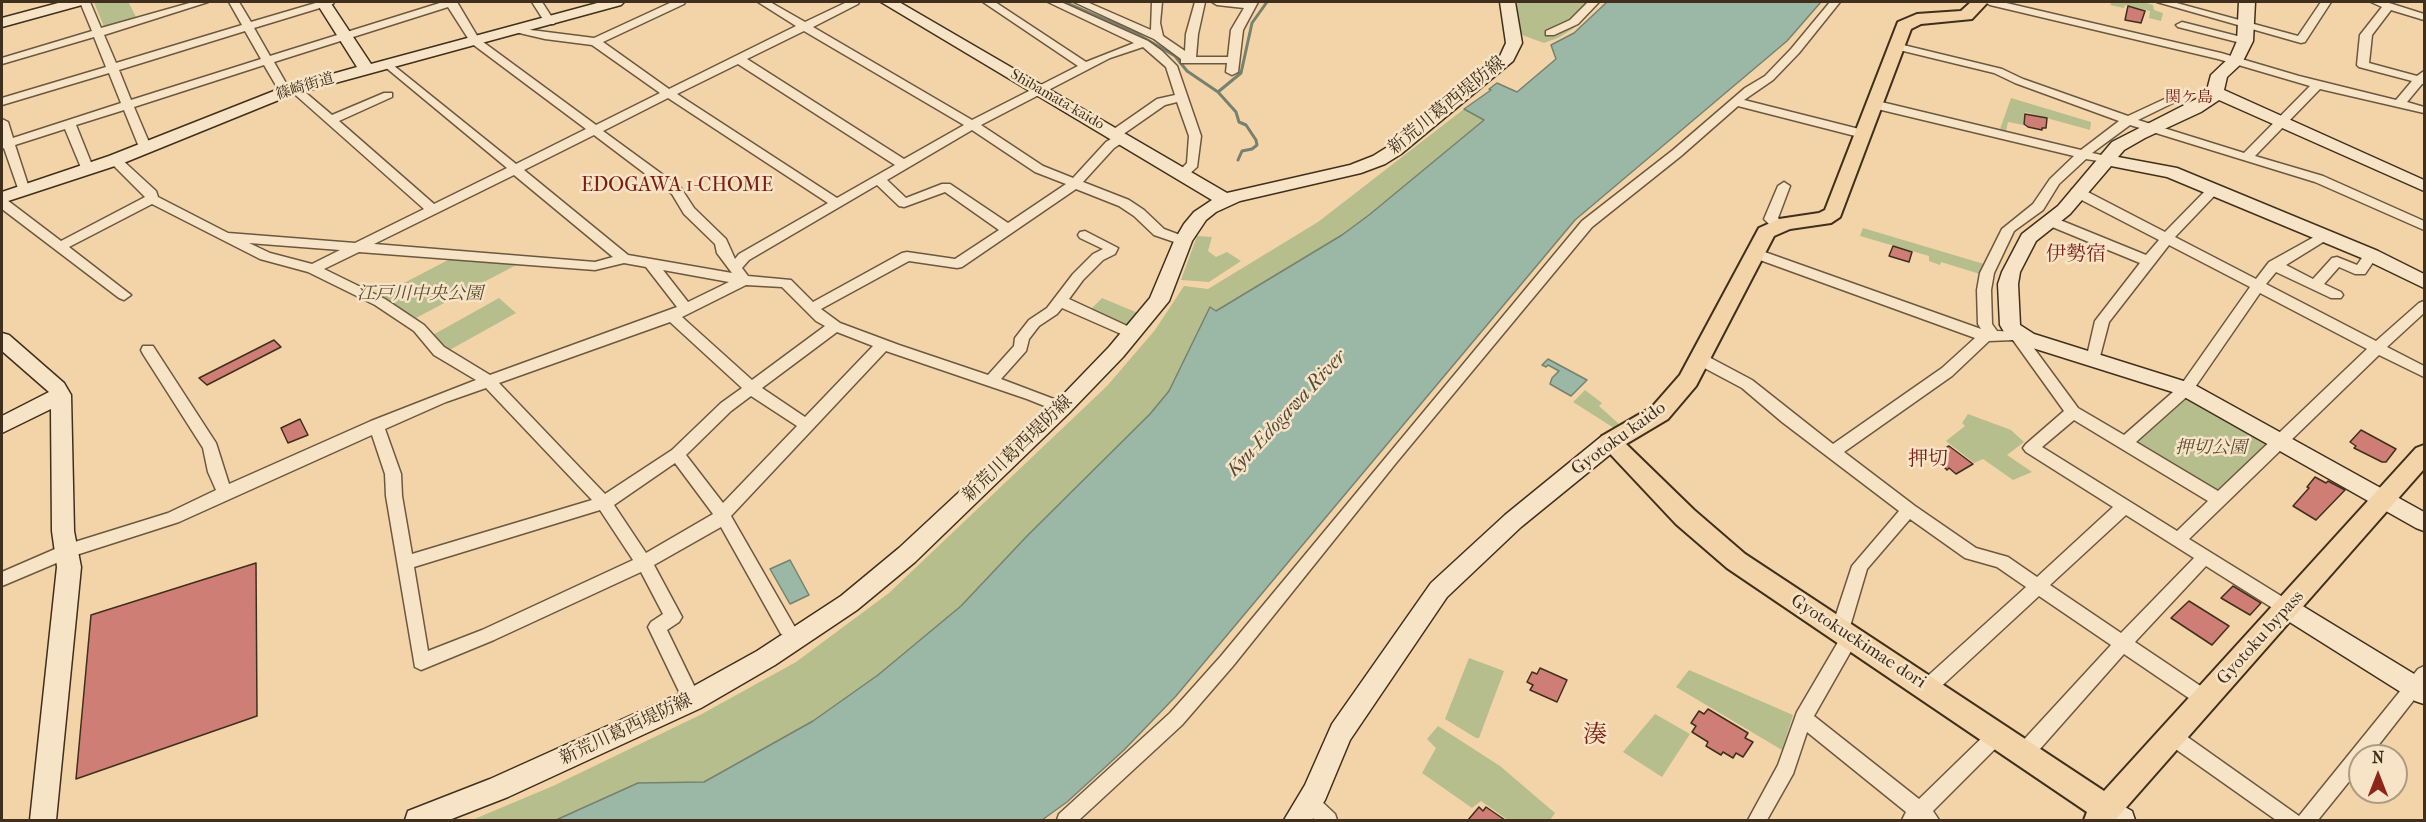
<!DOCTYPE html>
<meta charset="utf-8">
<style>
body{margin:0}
#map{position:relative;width:2426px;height:822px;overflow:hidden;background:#f3d4a8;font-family:"IM FELL French Canon",serif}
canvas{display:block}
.frame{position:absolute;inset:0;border:3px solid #3f2f1c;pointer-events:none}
.north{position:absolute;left:2348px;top:744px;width:60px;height:60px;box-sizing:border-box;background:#f7e3c6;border:2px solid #ad9b82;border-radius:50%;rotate:0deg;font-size:16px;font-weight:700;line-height:24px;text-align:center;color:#3f2f1c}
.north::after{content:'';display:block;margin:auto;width:21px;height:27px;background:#8f2418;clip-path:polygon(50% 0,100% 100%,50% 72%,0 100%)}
</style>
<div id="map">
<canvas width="2426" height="822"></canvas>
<div class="frame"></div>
<div class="north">N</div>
</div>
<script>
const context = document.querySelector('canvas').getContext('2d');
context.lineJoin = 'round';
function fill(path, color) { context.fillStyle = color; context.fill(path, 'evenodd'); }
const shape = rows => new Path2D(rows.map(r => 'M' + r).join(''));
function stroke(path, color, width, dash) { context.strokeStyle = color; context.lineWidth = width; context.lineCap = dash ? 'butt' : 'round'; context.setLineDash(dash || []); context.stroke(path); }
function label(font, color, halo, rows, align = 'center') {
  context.font = font + ' "IM FELL French Canon","Noto Serif JP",serif'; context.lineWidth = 5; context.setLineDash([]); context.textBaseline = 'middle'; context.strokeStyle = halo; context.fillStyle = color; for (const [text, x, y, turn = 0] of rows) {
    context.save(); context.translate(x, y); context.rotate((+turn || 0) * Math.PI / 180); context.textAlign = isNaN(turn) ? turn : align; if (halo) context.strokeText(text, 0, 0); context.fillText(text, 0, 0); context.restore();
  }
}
const green = shape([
 [94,2,132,2,129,3,137,19,104,27],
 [1517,2,1600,2,1574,28,1558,38,1544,43,1522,35,1518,18],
 [2112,2,2144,2,2153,5,2154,10,2163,13,2161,21,2149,18,2150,11,2125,5,2124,8,2110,5],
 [2011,98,2091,122,2090,130,2025,112,2023,125,2008,122,2006,131,2000,129],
 [1464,109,1484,120,1369,215,1342,235,1216,312,1210,308,1169,391,1150,414,1027,536,961,606,878,675,813,721,704,782,638,783,556,820,472,820,553,786,700,715,796,662,889,593,1107,386,1155,330,1184,286,1208,289,1318,222],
 [1863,228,1984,264,1980,274,1941,262,1940,265,1929,261,1929,256,1860,236],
 [1197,236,1212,237,1208,251,1216,257,1227,252,1241,261,1209,282,1181,280],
 [450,259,518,264,416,318,379,296],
 [499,298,516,313,446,352,431,336],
 [1102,298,1138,313,1124,328,1089,311],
 [1585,390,1602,403,1599,406,1619,424,1614,428,1573,402],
 [2186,397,2268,443,2219,491,2212,491,2136,446,2135,441],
 [1968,414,2011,430,2024,442,2007,455,2032,472,2013,480,1983,459,1974,463,1946,441,1965,426,1962,423],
 [1469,658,1504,671,1479,738,1476,738,1445,719],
 [1689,670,1793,715,1782,750,1676,687],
 [1655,714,1690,734,1662,777,1623,752],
 [1438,726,1500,766,1555,813,1550,820,1508,820,1481,801,1472,808,1422,773,1436,748,1427,739]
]);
const water = shape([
 [1607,2,1821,2,1787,41,1575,220,1176,696,1124,750,1067,802,1042,820,556,820,638,783,704,782,813,721,878,675,961,606,1027,536,1150,414,1169,391,1210,307,1216,311,1342,235,1369,215,1484,120,1464,109,1491,90,1489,89,1497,83,1517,92,1556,59,1551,45,1574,33,1607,2],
 [1548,359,1587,380,1571,396,1550,384,1552,378,1559,371,1548,365,1546,367,1542,365,1548,359],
 [790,560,809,595,790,604,770,569,790,560]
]);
const stream = shape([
 [1064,2,1134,32,1175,56,1187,71,1218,92],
 [1238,160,1242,151,1252,149,1257,145,1256,140,1246,125,1239,122,1236,112,1218,92,1241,73,1252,23,1267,2]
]);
const building = shape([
 [2128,6,2145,11,2141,23,2125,20,2128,6],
 [2025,114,2047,118,2046,128,2042,128,2042,130,2028,127,2024,124,2025,114],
 [1893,246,1912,252,1909,262,1889,256,1893,246],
 [274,340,281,347,207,385,199,378,274,340],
 [300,419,308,435,288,443,281,428,300,419],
 [2361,430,2396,449,2386,462,2382,462,2354,448,2356,446,2350,442,2361,430],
 [1949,446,1973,464,1956,474,1949,468,1947,470,1932,455,1949,446],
 [2315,477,2326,483,2328,481,2345,490,2316,520,2293,506,2309,488,2307,487,2315,477],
 [256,563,257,716,76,779,91,615,256,563],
 [2233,586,2261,603,2250,615,2221,598,2233,586],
 [2189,601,2229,626,2212,645,2171,618,2189,601],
 [1540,668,1567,680,1557,702,1530,690,1533,685,1527,682,1532,672,1537,674,1540,668],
 [1708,709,1748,733,1745,738,1753,742,1743,757,1736,753,1733,758,1723,752,1721,755,1706,746,1708,742,1692,732,1696,726,1691,723,1699,711,1704,714,1708,709],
 [1479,807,1483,811,1486,807,1505,820,1468,820,1479,807]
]);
const street = shape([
 [80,2,90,2,101,28,193,2,208,2,104,35,116,63,242,25,229,2,239,2,251,22,319,2,334,2,333,4,254,28,270,56,443,2,457,2,479,39,596,125,660,93,592,45,545,39,515,32,515,28,594,38,672,2,685,2,684,4,603,42,669,89,796,26,758,2,770,2,805,22,847,2,859,2,858,4,813,27,972,120,1078,66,983,2,995,2,1086,62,1134,43,1048,2,1061,2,1148,41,1162,51,1177,66,1201,136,1197,167,1186,177,1178,177,1176,174,1187,163,1189,136,1177,102,1165,105,1122,135,1127,138,1125,141,1114,148,1083,182,1129,200,1144,210,1164,229,1188,238,1190,241,1183,245,1154,235,1134,216,1119,206,1076,189,962,267,957,268,909,261,821,309,840,323,899,345,988,375,1014,346,1015,338,1029,320,1047,308,1073,274,1093,254,1103,249,1080,238,1078,235,1080,232,1085,231,1118,248,1115,254,1103,260,1083,280,1069,299,1138,331,1140,334,1138,337,1128,337,1062,308,1057,314,1039,326,1029,339,1026,351,1001,379,1067,404,1069,408,1067,412,1062,413,1027,399,886,351,731,516,793,624,796,629,793,634,787,636,781,634,721,527,654,565,682,617,679,622,667,630,701,700,698,706,692,708,686,706,648,627,651,622,663,614,641,572,494,640,421,670,415,667,386,496,385,474,372,435,179,522,73,556,2,586,2,572,62,546,168,513,216,490,208,472,203,448,143,354,141,350,143,346,153,346,216,443,229,484,371,421,476,380,434,355,414,331,375,305,308,272,260,259,152,204,69,247,131,295,124,300,119,298,2,209,2,199,7,200,61,241,145,197,111,163,109,160,115,156,119,157,156,191,158,197,228,233,355,243,424,209,291,91,291,87,299,87,332,115,384,93,392,93,392,97,339,121,434,204,507,168,384,66,382,64,388,61,516,164,586,129,471,43,448,7,274,62,291,92,289,94,281,94,264,65,134,107,151,147,149,150,145,151,139,147,124,110,76,125,94,170,92,173,88,174,82,170,65,129,15,145,30,191,24,195,20,194,4,148,2,149,2,119,8,122,13,138,121,103,109,73,2,105,2,98,106,67,94,37,2,64,2,58,92,31,80,2],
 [245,31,261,59,131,100,119,70,245,31],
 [804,31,964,125,904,159,747,59,804,31],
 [1143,47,1166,67,1175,95,1157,99,1111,131,1109,134,1114,137,1106,142,1073,178,1043,166,981,125,1110,58,1143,47],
 [738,64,895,165,837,198,677,94,738,64],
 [668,98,828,203,739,254,735,259,726,239,694,208,681,188,603,131,668,98],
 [972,130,1035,172,1066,184,1008,223,950,184,942,184,906,198,887,180,972,130],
 [594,135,672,194,684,214,715,244,717,253,732,273,628,255,524,170,594,135],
 [514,175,613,257,595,262,374,244,514,175],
 [877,185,899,206,904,207,945,192,999,230,955,259,907,252,902,253,813,302,791,280,748,276,742,268,749,260,877,185],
 [249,243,340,250,312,264,270,253,249,243],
 [359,252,595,270,624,263,646,267,677,307,490,375,444,347,424,325,385,299,324,269,359,252],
 [663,270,729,282,688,302,663,270],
 [746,285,782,287,816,321,825,326,752,380,682,317,746,285],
 [670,322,742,388,721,403,672,450,605,494,499,383,670,322],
 [837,332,873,346,805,417,762,388,837,332],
 [486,388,592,500,412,554,402,496,401,474,385,429,446,402,486,388],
 [751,396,797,426,723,503,686,455,731,411,751,396],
 [675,463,713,514,646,553,614,505,675,463],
 [600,510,633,560,482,630,428,651,414,567,600,510],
 [532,2,542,2,555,22,554,24,546,24,532,2],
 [1074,2,1087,2,1151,30,1152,2,1162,2,1160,23,1163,36,1185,51,1186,34,1195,2,1205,2,1198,34,1196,57,1228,57,1231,30,1244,8,1217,5,1212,2,1258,2,1243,30,1238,72,1232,75,1226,72,1227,63,1181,63,1181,59,1154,39,1074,2],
 [1588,2,1599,2,1578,24,1554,35,1546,35,1546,31,1570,20,1588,2],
 [1830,2,1840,2,1799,53,1773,80,1744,100,1867,131,1867,137,1863,138,1738,106,1681,156,1592,227,1396,463,1233,666,1182,725,1079,820,1057,820,1059,814,1170,713,1221,656,1582,221,1673,150,1745,88,1765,76,1791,49,1830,2],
 [1985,2,2002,2,2221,53,2299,76,2396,100,2412,81,2359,67,2357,65,2360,35,2382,7,2371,2,2386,2,2424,14,2424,20,2391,10,2372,35,2369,63,2417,76,2424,71,2424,84,2422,84,2407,102,2424,107,2424,113,2320,89,2255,156,2323,176,2424,221,2424,230,2315,182,2130,125,2092,153,2111,157,2113,160,2111,163,2086,159,2059,184,2043,210,2014,231,1994,273,1991,290,1992,324,1997,331,2022,332,2078,408,2124,435,2181,385,2250,287,2169,245,2109,322,2098,364,2088,364,2086,360,2095,321,2140,263,2045,224,2043,221,2045,218,2055,218,2146,255,2159,240,2072,195,2071,192,2072,189,2082,189,2165,232,2209,187,2213,186,2219,190,2217,193,2175,237,2256,279,2269,262,2323,232,2328,233,2330,236,2328,239,2286,265,2313,279,2332,258,2337,257,2357,265,2366,252,2376,252,2378,255,2365,274,2355,274,2339,267,2324,284,2341,292,2343,295,2341,298,2331,298,2276,272,2266,284,2376,341,2419,303,2424,301,2424,313,2387,347,2424,366,2424,377,2379,355,2189,539,2294,604,2297,609,2294,614,2288,616,2282,614,2206,566,2135,642,2211,693,2214,699,2211,705,2205,707,2199,705,2124,654,2032,758,2025,760,2018,758,2016,752,2018,746,2111,645,2039,596,1933,694,1927,696,1921,694,1918,688,1921,682,2026,587,1997,567,1965,558,1910,519,1867,569,1849,630,1856,632,1859,637,1814,716,1919,799,1992,728,1998,726,2004,728,2007,734,2004,740,1933,811,1939,820,1902,820,1906,812,1807,732,1793,774,1767,820,1748,820,1778,765,1797,712,1841,637,1834,635,1831,630,1852,566,1899,511,1782,422,1742,388,1695,363,1693,359,1700,354,1705,355,1752,380,1833,444,1942,368,1975,338,1749,256,1747,253,1754,249,1759,250,1981,329,1978,324,1977,290,1980,273,2002,229,2033,204,2050,179,2074,156,1869,107,1867,104,1873,100,2081,150,2119,121,2015,83,1994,73,1891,48,1891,44,1895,43,2002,69,2023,79,2128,116,2171,96,2179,96,2179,100,2138,120,2244,153,2310,86,2218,59,1990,5,1985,2],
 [2260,293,2367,349,2218,491,2136,442,2191,393,2260,293],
 [2013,340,2064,411,2026,444,2023,448,2026,452,2113,507,2037,577,2008,557,1976,548,1915,506,1844,452,1952,376,1989,341,2013,340],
 [2074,420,2208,501,2177,531,2042,447,2074,420],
 [2126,515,2194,558,2121,633,2050,585,2126,515],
 [2157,2,2173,2,2298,36,2321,2,2331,2,2305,42,2301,43,2157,2],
 [2182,22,2249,39,2251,41,2245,44,2178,27,2176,25,2182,22],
 [1784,182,1790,186,1778,218,1785,225,1778,229,1773,228,1764,219,1778,186,1784,182],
 [2424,666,2424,687,2370,756,2360,756,2360,768,2318,820,2276,820,2167,743,2164,737,2167,731,2173,729,2179,731,2299,816,2418,669,2424,666],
 [1310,794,1317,797,1335,814,1337,820,1315,820,1303,809,1300,803,1303,797,1310,794]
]);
const secondary = shape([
 [62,2,85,2,82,5,2,27,2,18,62,2],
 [316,2,330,2,371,64,601,2,624,2,621,5,291,95,121,164,2,203,2,192,109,156,279,89,357,67,316,2],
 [881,2,899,2,1227,193,1350,165,1373,156,1389,146,1500,56,1506,43,1500,2,1515,2,1522,43,1513,61,1401,154,1385,164,1361,173,1240,201,1216,212,1206,220,1192,241,1169,301,1123,357,1069,413,915,562,857,610,775,665,701,708,508,797,449,820,405,820,408,811,490,779,683,692,757,651,841,596,899,548,1055,403,1109,347,1150,298,1174,241,1184,224,1194,212,1212,200,881,2],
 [2239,2,2255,2,2253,41,2242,63,2227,77,2224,90,2424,180,2424,191,2219,100,2201,112,2145,138,2124,150,2118,157,2177,168,2378,251,2424,274,2424,288,2364,259,2167,177,2111,166,2070,214,2036,241,2020,272,2018,284,2020,325,2034,334,2193,384,2424,512,2424,531,2416,528,2179,394,2020,344,2007,337,2000,325,1998,284,2002,272,2022,234,2058,206,2112,142,2206,94,2211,75,2230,57,2237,41,2239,2],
 [2,333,9,335,64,383,71,395,74,531,81,567,56,820,30,820,57,567,52,531,51,409,2,433,2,416,49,392,2,351,2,333],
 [1610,434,1618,436,1621,442,1618,448,1521,527,1447,597,1350,740,1325,800,1312,820,1284,820,1305,785,1332,724,1431,583,1505,515,1602,436,1610,434],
 [2288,599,2296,602,2424,680,2424,704,2415,701,2280,616,2276,609,2280,602,2288,599],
 [2107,797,2132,811,2135,820,2101,820,2098,818,2094,809,2098,800,2107,797]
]);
const primary = shape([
 [1971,2,1988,2,1972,19,1921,24,1911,29,1840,217,1831,223,1790,229,1774,236,1696,386,1668,419,1626,444,1694,510,1745,554,2104,791,2416,448,2424,445,2424,469,2115,820,2084,820,2087,812,1727,568,1676,524,1599,442,1602,436,1652,407,1680,375,1759,228,1779,219,1819,213,1825,210,1898,22,1917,14,1961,11,1971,2]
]);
const farStreetnames = [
 ["篠崎街道",305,87,-17],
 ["Shibamata-kaido",1057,100,30]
];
const farNeighbourhoodnames = [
 ["関ケ島",2189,98]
];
const streetNames = [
 ["新荒川葛西堤防線",1447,106,-39],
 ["Gyotoku kaido",1619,439,-36],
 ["新荒川葛西堤防線",1018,449,-44],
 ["Gyotoku bypass",2261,638,-48],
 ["Gyotokuekimae dori",1858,642,33],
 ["新荒川葛西堤防線",626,730,-25]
];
const parkNames = [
 ["江戸川中央公園",420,295],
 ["押切公園",2211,449]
];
const neighbourhoodNames = [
 ["EDOGAWA 1-CHOME",677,186],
 ["伊勢宿",2076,255],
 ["押切",1928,460]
];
const waterNames = [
 ["Kyu-Edogawa River",1287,414,-47]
];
const nearNeighbourhoodnames = [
 ["湊",1595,736]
];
fill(green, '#b5be8c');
fill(water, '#9bb8a6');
stroke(water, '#76816f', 1.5);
stroke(stream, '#76816f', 3);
fill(building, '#cf7e76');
stroke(building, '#3f2f1c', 1.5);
stroke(street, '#6c583f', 3);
stroke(secondary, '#3f2f1c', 3);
stroke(primary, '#3f2f1c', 4);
fill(street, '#f7e3c6');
fill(secondary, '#f7e3c6');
fill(primary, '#f3d4a8');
label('15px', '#3f2f1c', '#f7e3c6', farStreetnames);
label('16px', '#7a1f14', '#f7e3c6', farNeighbourhoodnames);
label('18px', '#3f2f1c', '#f7e3c6', streetNames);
label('italic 18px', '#574c32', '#f7e3c6', parkNames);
label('20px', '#7a1f14', '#f7e3c6', neighbourhoodNames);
label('italic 20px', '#514a38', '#f7e3c6', waterNames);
label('24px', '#7a1f14', '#f7e3c6', nearNeighbourhoodnames);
</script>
